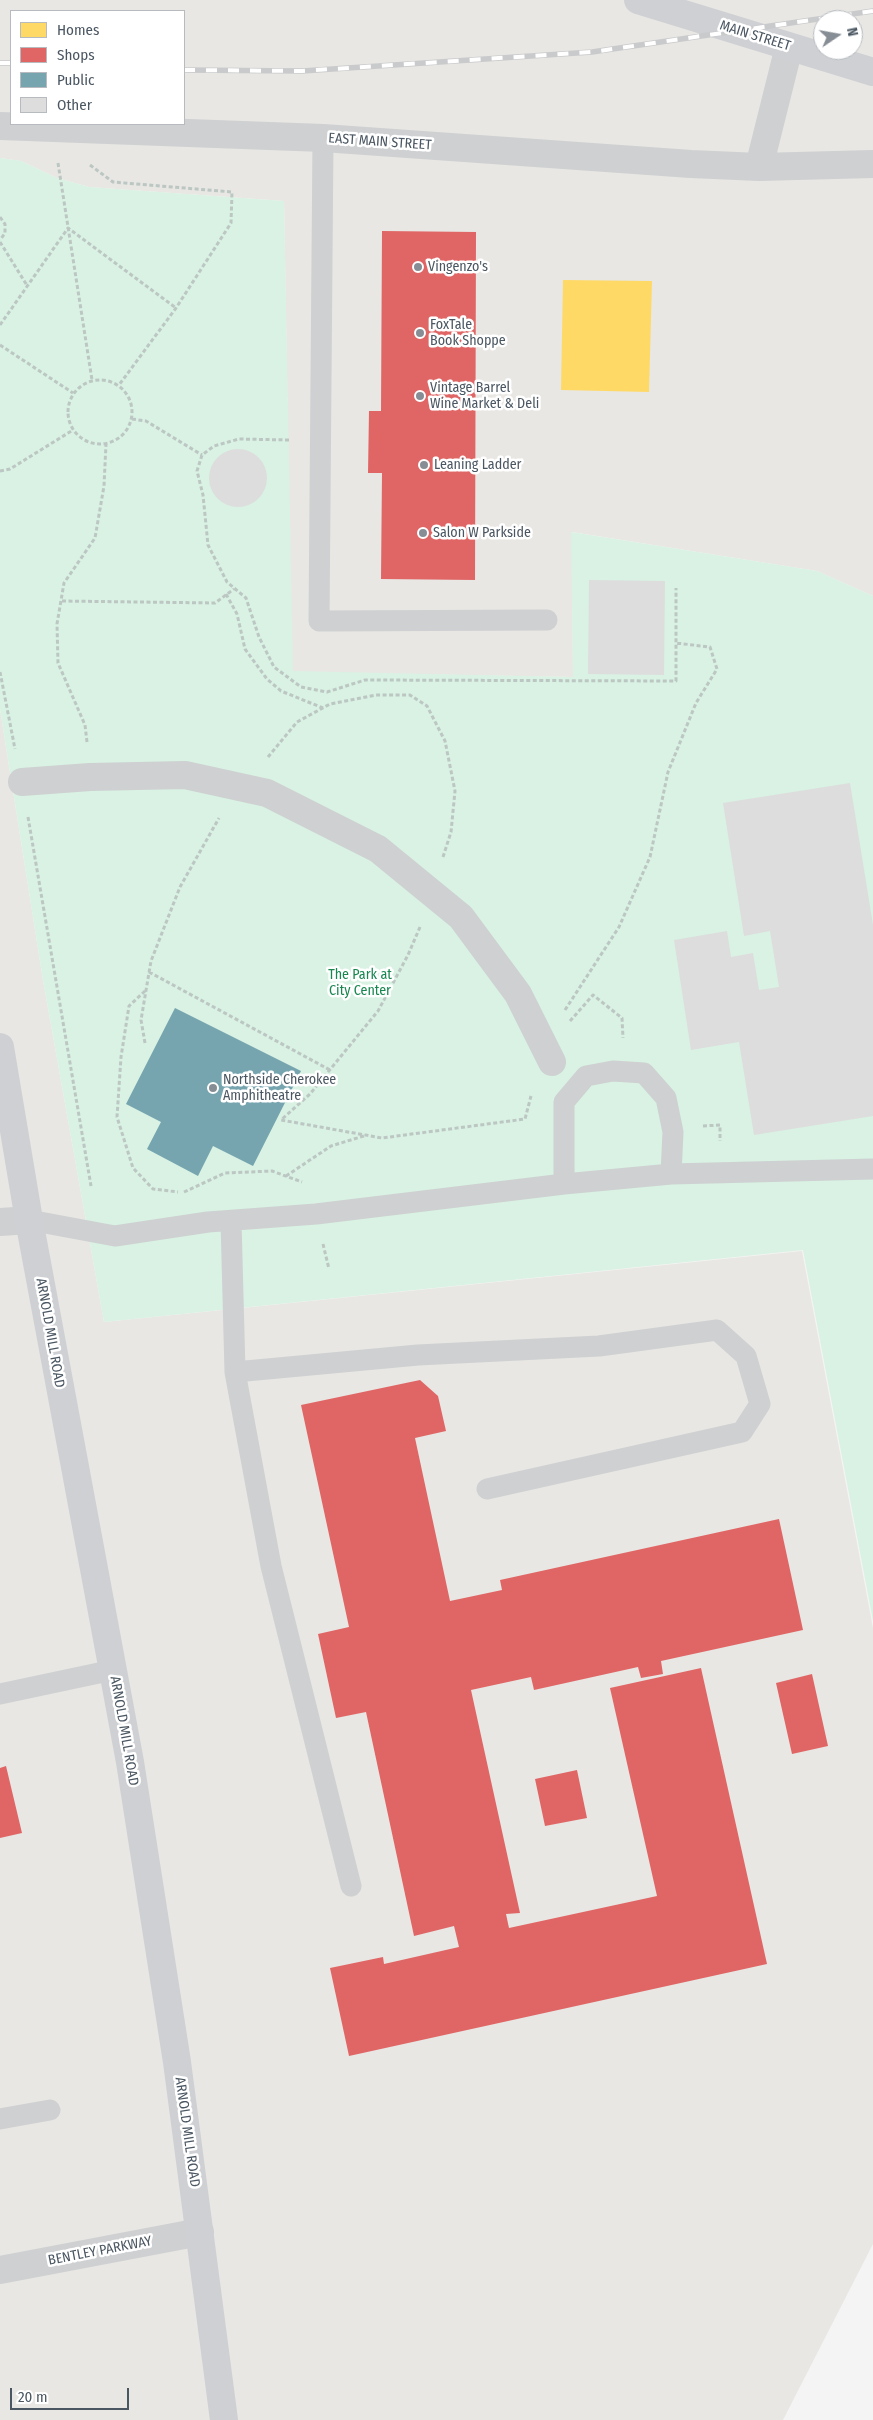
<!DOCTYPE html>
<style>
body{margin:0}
#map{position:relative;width:873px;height:2420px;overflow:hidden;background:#f4f4f4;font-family:"Fira Sans Condensed",sans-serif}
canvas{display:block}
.legend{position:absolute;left:10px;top:10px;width:175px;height:115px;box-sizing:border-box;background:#fff;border:1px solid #b7bbc0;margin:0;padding:6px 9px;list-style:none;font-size:15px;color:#4a5661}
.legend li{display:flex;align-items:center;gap:10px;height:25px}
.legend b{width:25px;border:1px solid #b7bbc0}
.north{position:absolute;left:813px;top:10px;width:50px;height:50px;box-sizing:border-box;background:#fff;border:1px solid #b7bbc0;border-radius:50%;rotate:78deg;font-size:14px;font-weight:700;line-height:20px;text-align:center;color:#4a5661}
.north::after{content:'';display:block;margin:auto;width:18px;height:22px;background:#868d94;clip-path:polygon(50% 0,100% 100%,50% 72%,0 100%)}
.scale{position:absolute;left:10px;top:2388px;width:119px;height:22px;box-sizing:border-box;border:2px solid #4a5661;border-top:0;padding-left:6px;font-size:15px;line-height:18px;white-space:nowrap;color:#4a5661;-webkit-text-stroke:4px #fff;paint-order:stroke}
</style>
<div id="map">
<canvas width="873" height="2420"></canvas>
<ul class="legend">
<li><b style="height:14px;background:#ffd966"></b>Homes</li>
<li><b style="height:14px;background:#e06666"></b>Shops</li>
<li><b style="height:14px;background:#76a5af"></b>Public</li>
<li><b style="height:14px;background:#ddddde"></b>Other</li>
</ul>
<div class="north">N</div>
<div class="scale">20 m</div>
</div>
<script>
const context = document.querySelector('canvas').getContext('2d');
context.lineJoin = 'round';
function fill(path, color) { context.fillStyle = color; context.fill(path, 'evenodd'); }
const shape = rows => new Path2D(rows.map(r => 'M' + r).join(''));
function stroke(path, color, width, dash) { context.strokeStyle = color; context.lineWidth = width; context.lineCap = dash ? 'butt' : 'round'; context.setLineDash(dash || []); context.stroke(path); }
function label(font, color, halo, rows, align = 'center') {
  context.font = font + ' "Fira Sans Condensed",sans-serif'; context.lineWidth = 5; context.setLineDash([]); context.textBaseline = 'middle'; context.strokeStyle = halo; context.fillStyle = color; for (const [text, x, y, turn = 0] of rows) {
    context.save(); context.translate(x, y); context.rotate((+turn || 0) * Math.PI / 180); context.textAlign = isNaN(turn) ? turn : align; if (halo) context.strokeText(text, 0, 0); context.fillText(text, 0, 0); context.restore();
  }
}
const commercial = shape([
 [0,0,873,0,873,596,817,571,572,532,573,677,292,672,284,201,89,187,57,178,21,161,0,158],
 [11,11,184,11,184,124,11,124],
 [823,20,853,20,853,50,823,50],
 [0,709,43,980,104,1322,802,1251,873,1628,873,2244,783,2420,0,2420]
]);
const green = shape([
 [0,158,21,161,57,178,89,187,284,201,293,671,573,677,571,532,817,571,873,596,873,1621,803,1250,104,1322,43,980,0,709]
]);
const homes = shape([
 [563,280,652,281,649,392,561,390]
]);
const shops = shape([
 [382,231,476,232,475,580,381,579,382,473,368,473,369,411,381,411],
 [420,1380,438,1396,446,1431,415,1438,450,1601,502,1590,500,1580,779,1519,803,1630,661,1661,663,1674,641,1678,638,1667,534,1690,531,1677,471,1690,520,1913,506,1914,509,1928,657,1896,610,1688,701,1668,767,1964,349,2056,330,1968,383,1957,384,1964,459,1947,454,1926,414,1936,366,1712,336,1718,318,1634,349,1627,301,1405],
 [812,1674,828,1746,792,1754,776,1683],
 [6,1766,22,1833,0,1838,0,1768],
 [577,1770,587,1818,545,1826,535,1779]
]);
const public = shape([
 [175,1008,301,1071,253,1166,213,1146,198,1176,147,1149,161,1122,126,1104]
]);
const building = shape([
 '209 478a29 29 0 1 1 58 0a29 29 0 1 1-58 0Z',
 [589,580,665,581,664,675,588,674],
 [850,783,873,925,873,1116,754,1135,739,1042,691,1050,674,940,727,931,731,957,753,953,759,990,779,987,770,931,744,936,723,803]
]);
const path = shape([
 [58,163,92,380],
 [90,165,113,182,232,192,231,223,176,308,119,385],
 [0,217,5,224,5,233,0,240],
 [0,242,28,287],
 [0,325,68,228,176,308],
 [0,345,73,393],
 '68 412a32 32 0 1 1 64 0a32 32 0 1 1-64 0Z',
 [132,419,146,421,202,455],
 [289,440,239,439,214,446,202,455,197,471,203,495,208,545,227,582,246,598,259,637,274,667,301,687,327,692,365,680,676,681,676,588],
 [0,471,10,469,73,430],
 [226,594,237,614,245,649,267,679,281,691,323,708],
 [62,601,215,603,234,589],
 [0,672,15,749],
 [87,742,85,725,58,663,57,624,64,583,95,538,104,486,106,444],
 [268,757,297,722,330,704,376,695,410,695,427,706,445,741,455,791,451,832,443,857],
 [28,817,91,1186],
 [420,927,408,955,378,1011,310,1094,281,1120,382,1138,525,1119,531,1096],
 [149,972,330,1070],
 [145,991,129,1006,121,1057,117,1117,133,1168,153,1189,178,1192],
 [565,1010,619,927,650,857,668,772,696,703,717,669,710,647,676,643],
 [570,1021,593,995,622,1018,623,1038],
 [145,1043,141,1020,151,961,180,887,219,818],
 [703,1126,720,1125,720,1141],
 [286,1176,331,1146,367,1135],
 [184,1192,225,1173,272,1171,302,1182],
 [323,1244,329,1269]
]);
const lane = shape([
 [323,138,319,621,547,620],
 [564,1184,564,1102,586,1076,613,1071,644,1073,666,1098,673,1132,671,1174],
 [29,1220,115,1236,208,1222,316,1214,564,1184,671,1174,873,1169],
 [231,1221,235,1372,418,1355,599,1346,717,1330,746,1356,760,1404,742,1432,487,1489],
 [235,1372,271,1566,351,1886],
 [0,1694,113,1670],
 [0,2119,50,2110]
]);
const street = shape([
 [0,126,323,138,691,164,759,167,873,164],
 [759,167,789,47],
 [22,782,90,777,185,775,267,793,378,849,461,917,518,994,552,1062],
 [0,1222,29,1220],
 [0,2270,200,2232]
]);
const secondary = shape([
 [638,0,873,72],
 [0,1047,29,1220,130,1762,177,2062,224,2420]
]);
const rail = shape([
 [0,63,11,63],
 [184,70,302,71,592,52,873,11]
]);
const markers = [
 [418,267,5,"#868d94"],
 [420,333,5,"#868d94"],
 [420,396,5,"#868d94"],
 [424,465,5,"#868d94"],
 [423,533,5,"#868d94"],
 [213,1088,5,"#868d94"]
];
const streetNames = [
 ["MAIN STREET",755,36,17],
 ["EAST MAIN STREET",380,142,4],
 ["ARNOLD MILL ROAD",50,1333,80],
 ["ARNOLD MILL ROAD",124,1731,80],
 ["ARNOLD MILL ROAD",187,2132,82],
 ["BENTLEY PARKWAY",100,2251,-11]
];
const poiNames = [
 ["Vingenzo's",428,267],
 ["FoxTale",430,325],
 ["Book Shoppe",430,341],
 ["Vintage Barrel",430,388],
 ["Wine Market & Deli",430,404],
 ["Leaning Ladder",434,465],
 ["Salon W Parkside",433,533],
 ["Northside Cherokee",223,1080],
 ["Amphitheatre",223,1096]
];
const parkNames = [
 ["The Park at",360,975],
 ["City Center",360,991]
];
fill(commercial, '#e8e7e3');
fill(green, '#d9f2e3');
fill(homes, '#ffd966');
fill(shops, '#e06666');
fill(public, '#76a5af');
fill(building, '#ddddde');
stroke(path, '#bcc7c4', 3, [4, 2.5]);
stroke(lane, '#ced0d2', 21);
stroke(street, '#ced0d2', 28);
stroke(secondary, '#ced0d4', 28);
stroke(rail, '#c9cacc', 5.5);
stroke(rail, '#fff', 4, [11]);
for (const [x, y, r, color] of markers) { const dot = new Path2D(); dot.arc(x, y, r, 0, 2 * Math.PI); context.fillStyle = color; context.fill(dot); stroke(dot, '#fff', 2); }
label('14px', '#4a5661', '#fff', streetNames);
label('14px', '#4a5661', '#fff', poiNames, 'left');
label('14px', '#17864f', '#fff', parkNames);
</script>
